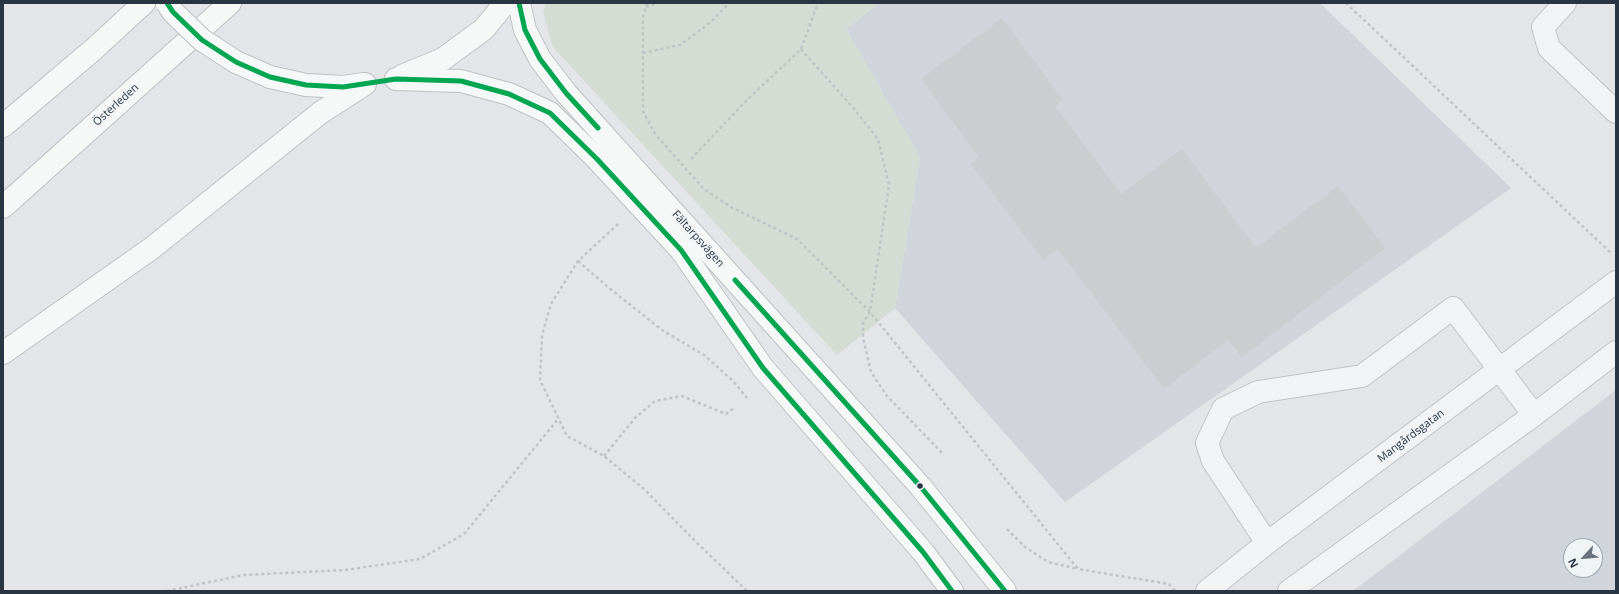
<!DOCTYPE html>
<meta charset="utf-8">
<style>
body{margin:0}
#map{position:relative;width:1619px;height:594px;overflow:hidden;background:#e3e5e8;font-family:"Open Sans",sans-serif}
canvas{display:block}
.frame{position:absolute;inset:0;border:4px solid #293542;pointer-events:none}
.north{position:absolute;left:1563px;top:538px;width:40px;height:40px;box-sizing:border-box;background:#f0f4f7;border:1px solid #a0a8af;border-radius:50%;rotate:243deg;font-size:11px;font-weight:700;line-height:16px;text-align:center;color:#293542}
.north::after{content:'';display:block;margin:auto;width:14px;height:18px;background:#6a737c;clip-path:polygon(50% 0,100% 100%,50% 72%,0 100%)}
</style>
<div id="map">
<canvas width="1619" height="594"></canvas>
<div class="frame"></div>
<div class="north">N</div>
</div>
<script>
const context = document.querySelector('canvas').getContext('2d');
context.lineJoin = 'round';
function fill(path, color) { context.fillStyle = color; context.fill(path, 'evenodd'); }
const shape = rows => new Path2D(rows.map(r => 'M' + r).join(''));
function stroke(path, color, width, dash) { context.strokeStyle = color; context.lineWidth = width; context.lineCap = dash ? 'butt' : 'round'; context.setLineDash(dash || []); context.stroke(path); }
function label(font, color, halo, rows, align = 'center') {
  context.font = font + ' "Open Sans",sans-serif'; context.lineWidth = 4; context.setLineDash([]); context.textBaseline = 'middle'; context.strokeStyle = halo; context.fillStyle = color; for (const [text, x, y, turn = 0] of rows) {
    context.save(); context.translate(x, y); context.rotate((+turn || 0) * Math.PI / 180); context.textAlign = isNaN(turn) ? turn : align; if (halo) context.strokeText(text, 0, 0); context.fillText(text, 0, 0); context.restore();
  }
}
const built = shape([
 [879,3,1320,3,1511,188,1065,502,895,308,920,157,846,29],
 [1616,390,1616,591,1353,591],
 [1571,546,1595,546,1595,570,1571,570]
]);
const green = shape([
 [546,3,879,3,846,29,920,157,895,308,837,355,552,46,543,12]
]);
const building = shape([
 [1002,18,1063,100,1055,106,1121,194,1182,149,1256,248,1338,186,1385,248,1242,357,1228,340,1164,389,1058,249,1043,260,971,164,979,157,921,79]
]);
const path = shape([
 [647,3,643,17,643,111,655,134,704,189,731,207,797,239,870,312,1078,569,1169,584,1175,591],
 [1346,3,1611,253],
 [646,7,659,3],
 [801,49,854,109,878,139,889,185,870,312,863,323,863,338,871,372,887,396,944,455],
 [643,53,680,45,711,22,729,3],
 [691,159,746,101,801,49,818,3],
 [618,224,578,261,551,304,542,335,540,380,567,436,604,456,644,489,697,543,747,591],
 [578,261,609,288,662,330,704,355,733,381,747,398],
 [604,456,635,418,655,401,682,396,726,414,734,408],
 [1007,529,1025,547,1048,562,1078,569],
 [167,591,243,575,345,570,420,559,464,534,559,418]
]);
const minor = shape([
 [1565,3,1543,27,1549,48,1616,112],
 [1267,543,1213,461,1207,443,1223,409,1258,392,1362,376,1453,308,1534,415],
 [1207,591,1267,543,1616,282],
 [1289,591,1534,415,1616,352]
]);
const major = shape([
 [519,3,525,30,540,59,566,93,920,486,1005,591],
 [236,62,270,77,306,85,343,87,363,84],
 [402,76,443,59,484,29,505,3],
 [396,79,461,81,509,94,550,113,597,159,681,250,763,368,923,552,952,591],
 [3,126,94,49,144,3],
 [3,207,230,3],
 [3,353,152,248,320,113,365,84]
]);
const majorBridge = shape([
 [167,3,173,12,202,40,236,62]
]);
const bus1 = shape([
 [167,3,173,12,202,40,236,62,270,77,306,85,343,87,396,79,461,81,509,94,550,113,597,159,681,250,763,368,923,552,952,591],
 [519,3,525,30,540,59,566,93,598,128],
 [735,280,920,486,1005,591]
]);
const markers = [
 [920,486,3.5,"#293542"]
];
const streetNames = [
 ["Österleden",116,105,-42],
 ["Fältarpsvägen",698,239,48],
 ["Mangårdsgatan",1411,436,-37]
];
fill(built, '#d1d5db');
fill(green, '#d4dcd3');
fill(building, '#cbcdd0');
stroke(minor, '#c1c3c6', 24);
stroke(major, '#bfc2c6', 24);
stroke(path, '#c1c4c6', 2.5, [3, 3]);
stroke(minor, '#f2f3f4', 22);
stroke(major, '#f6f7f7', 22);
stroke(majorBridge, '#bfc2c6', 24, []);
stroke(majorBridge, '#f6f7f7', 22);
stroke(bus1, '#00a650', 5);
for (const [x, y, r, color] of markers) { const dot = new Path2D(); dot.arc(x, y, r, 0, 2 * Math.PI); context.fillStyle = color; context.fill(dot); stroke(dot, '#f0f4f7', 1.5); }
label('11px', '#293542', '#f0f4f7', streetNames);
</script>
